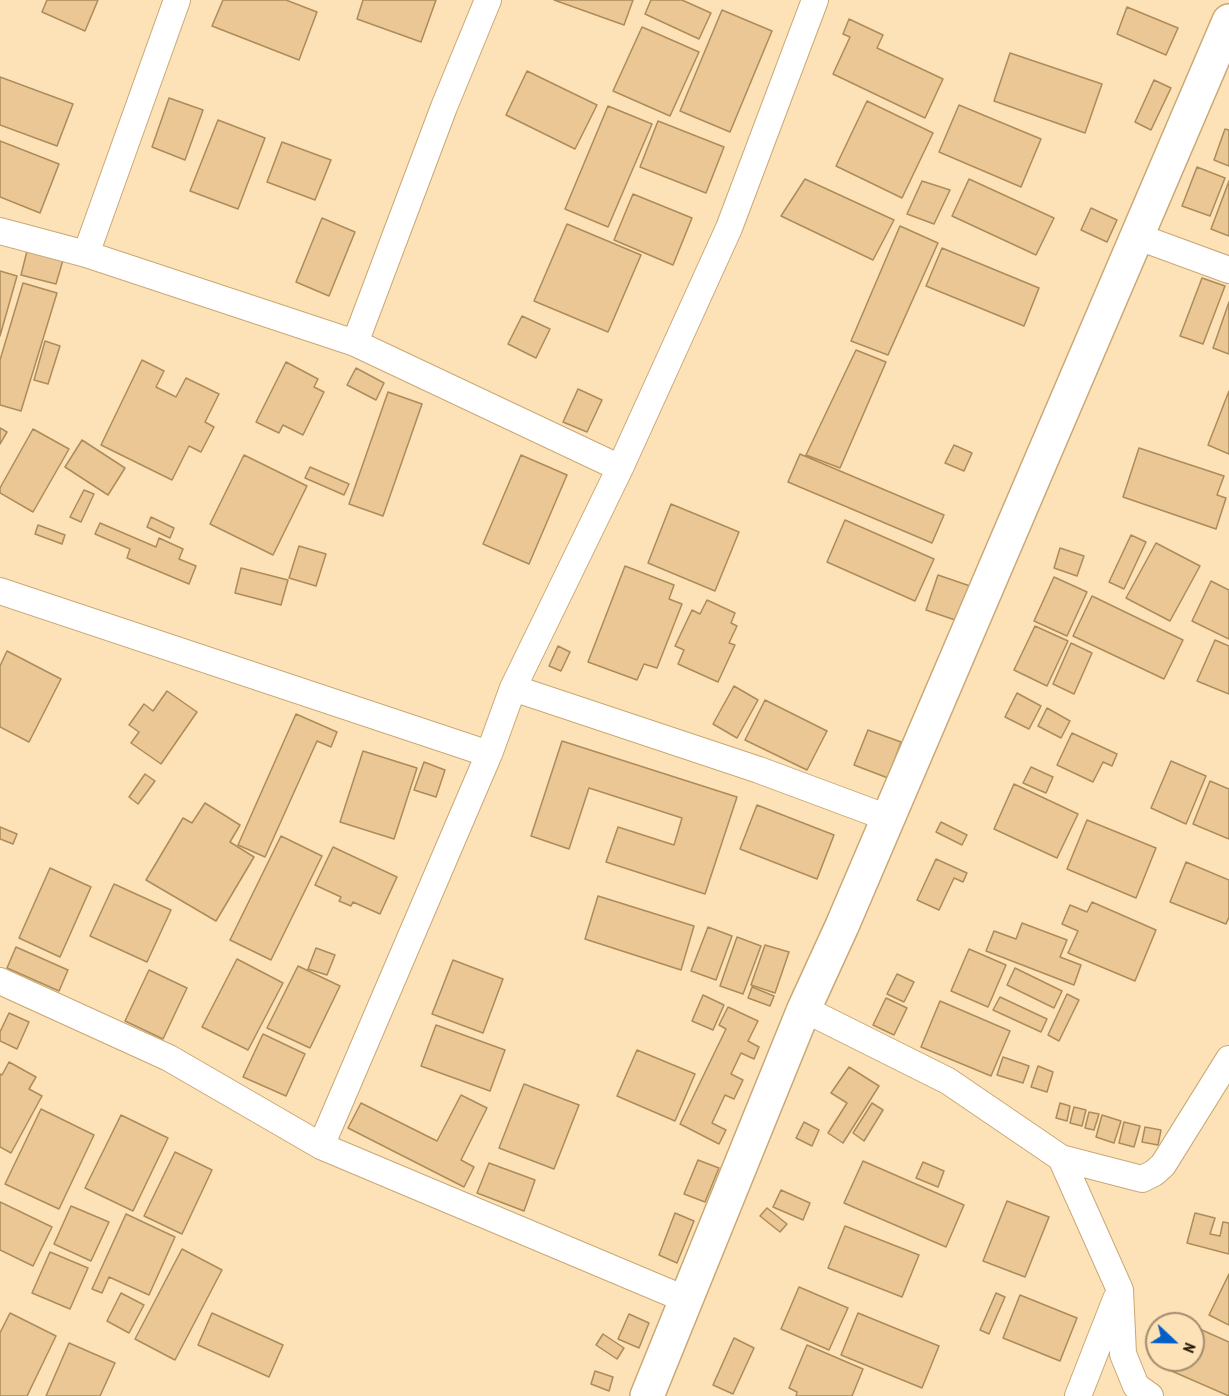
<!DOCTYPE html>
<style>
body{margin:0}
#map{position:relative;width:1229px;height:1396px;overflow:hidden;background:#fde1b7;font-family:"PT Sans Narrow",sans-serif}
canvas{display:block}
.north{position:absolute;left:1145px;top:1312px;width:60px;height:60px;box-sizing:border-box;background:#fde1b7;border:2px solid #a38d6e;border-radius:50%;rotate:112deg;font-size:16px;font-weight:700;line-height:24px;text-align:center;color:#1c0f00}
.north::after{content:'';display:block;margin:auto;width:21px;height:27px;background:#025fc8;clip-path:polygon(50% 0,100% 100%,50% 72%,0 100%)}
</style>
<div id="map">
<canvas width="1229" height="1396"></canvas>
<div class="north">N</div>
</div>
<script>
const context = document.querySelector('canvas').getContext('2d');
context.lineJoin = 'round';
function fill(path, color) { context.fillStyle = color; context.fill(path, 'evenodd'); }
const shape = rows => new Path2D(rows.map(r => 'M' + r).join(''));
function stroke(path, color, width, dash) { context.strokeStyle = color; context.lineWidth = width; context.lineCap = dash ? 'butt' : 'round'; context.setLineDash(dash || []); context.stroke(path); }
const building = shape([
 [47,0,98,0,85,31,42,12,47,0],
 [223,0,286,0,317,12,299,60,212,26,223,0],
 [363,0,436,0,421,42,357,19,363,0],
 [554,0,633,0,624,25,554,0],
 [651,0,682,0,711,13,699,39,645,14,651,0],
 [1127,7,1178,28,1166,55,1117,34,1127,7],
 [722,10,772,31,730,132,680,111,722,10],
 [849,19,883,35,877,48,943,79,925,118,833,74,850,37,843,34,849,19],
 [642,27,699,52,670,116,613,91,642,27],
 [1010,53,1102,84,1085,133,994,101,1010,53],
 [527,71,597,105,575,149,506,115,527,71],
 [0,77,73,104,57,146,0,125,0,77],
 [1154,80,1171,88,1151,130,1135,122,1154,80],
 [169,98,203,110,185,160,152,147,169,98],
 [867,101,933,133,902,198,836,166,867,101],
 [959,105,1041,139,1021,187,939,152,959,105],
 [608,106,652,124,608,227,565,209,608,106],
 [218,120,265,138,238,209,190,191,218,120],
 [658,121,724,147,706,193,640,167,658,121],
 [1225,129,1229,130,1229,166,1214,160,1225,129],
 [0,141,59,164,40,213,0,197,0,141],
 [282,142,331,160,315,200,267,182,282,142],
 [1197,167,1225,178,1210,216,1182,206,1197,167],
 [805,179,894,220,873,260,781,216,805,179],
 [969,179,1054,218,1036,255,952,216,969,179],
 [922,181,950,190,934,224,907,214,922,181],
 [1229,181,1229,236,1211,229,1229,181],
 [633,194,692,218,673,265,614,240,633,194],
 [1091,208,1117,220,1107,242,1081,230,1091,208],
 [322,218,355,232,329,296,296,282,322,218],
 [567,224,641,255,608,332,534,301,567,224],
 [900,226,938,243,888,355,851,341,900,226],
 [942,248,1039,288,1024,326,926,286,942,248],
 [27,251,63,260,56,284,21,275,27,251],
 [0,271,17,276,0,336,0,271],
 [1202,278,1225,286,1203,344,1180,336,1202,278],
 [23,283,57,293,21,411,0,405,0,360,23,283],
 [1229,302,1229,354,1213,348,1229,302],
 [522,316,550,329,536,358,508,344,522,316],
 [45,341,60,346,48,384,34,380,45,341],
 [856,350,886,362,840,468,806,455,856,350],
 [142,360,164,371,156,387,176,397,186,378,219,394,205,422,214,427,201,452,189,446,172,480,101,445,142,360],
 [286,362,318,379,314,387,324,392,303,435,283,425,279,433,256,422,286,362],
 [356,368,384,383,376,400,347,385,356,368],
 [578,389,602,400,587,432,563,422,578,389],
 [1229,391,1229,454,1208,445,1229,391],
 [388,392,422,404,383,516,349,504,388,392],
 [0,428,7,432,0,444,0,428],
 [33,429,69,449,33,512,0,493,0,488,33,429],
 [82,440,125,468,108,495,65,467,82,440],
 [954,445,972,453,964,471,945,463,954,445],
 [1139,448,1224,476,1217,495,1226,498,1216,529,1123,497,1139,448],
 [800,454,944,515,932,543,788,482,800,454],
 [244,455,307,486,273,555,210,524,244,455],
 [521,455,567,475,529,564,483,544,521,455],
 [310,467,349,484,344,495,305,478,310,467],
 [84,490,94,494,81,522,70,517,84,490],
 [671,504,739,532,715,591,648,563,671,504],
 [151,517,174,528,170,538,147,527,151,517],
 [845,520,934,559,915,601,827,562,845,520],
 [100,523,156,547,159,538,183,549,179,559,196,566,189,584,127,558,130,549,95,534,100,523],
 [38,525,65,535,62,544,35,534,38,525],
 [1131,535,1146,542,1124,589,1109,582,1131,535],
 [1156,543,1200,566,1170,621,1126,598,1156,543],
 [299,546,326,554,316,586,289,578,299,546],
 [1060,548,1084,556,1077,576,1054,568,1060,548],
 [625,566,674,585,669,599,682,604,657,668,644,664,637,680,588,662,625,566],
 [241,568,288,580,281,605,235,593,241,568],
 [938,575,970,586,958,621,926,610,938,575],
 [1054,577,1087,592,1067,636,1034,621,1054,577],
 [1211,581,1229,590,1229,639,1192,621,1211,581],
 [1092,596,1183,640,1164,679,1073,636,1092,596],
 [707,600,735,613,731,623,737,626,729,643,735,645,718,682,678,664,684,650,675,646,692,610,700,614,707,600],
 [1035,626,1068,641,1047,686,1014,670,1035,626],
 [1215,640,1229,646,1229,694,1197,681,1215,640],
 [1071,643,1092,653,1074,694,1053,684,1071,643],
 [558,646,570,652,561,671,549,666,558,646],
 [7,651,61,679,29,742,0,727,0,666,7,651],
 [734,686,758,700,737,738,713,724,734,686],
 [167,691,197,712,161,764,131,743,139,732,129,725,144,704,153,711,167,691],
 [1017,693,1041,706,1029,729,1005,717,1017,693],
 [765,700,827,731,807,770,745,740,765,700],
 [1047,708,1070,721,1061,738,1038,726,1047,708],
 [296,714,337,732,331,747,317,741,265,857,238,845,296,714],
 [868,730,901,742,888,778,854,765,868,730],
 [1072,733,1117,754,1112,766,1103,762,1093,782,1057,765,1072,733],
 [562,741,737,797,705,894,606,862,618,827,674,845,682,818,589,788,569,849,531,836,562,741],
 [363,751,417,768,394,839,340,822,363,751],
 [1171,761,1206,776,1186,824,1151,808,1171,761],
 [424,762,445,770,436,797,414,790,424,762],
 [1031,767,1053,777,1046,793,1023,783,1031,767],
 [145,774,155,781,138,804,129,797,145,774],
 [1210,781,1229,789,1229,839,1193,824,1210,781],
 [1014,784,1078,814,1057,858,994,829,1014,784],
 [205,803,240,825,230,842,254,857,216,921,146,880,183,818,192,823,205,803],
 [757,805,834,835,817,879,740,849,757,805],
 [1087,820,1156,848,1136,898,1067,869,1087,820],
 [941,822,967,835,962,845,936,832,941,822],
 [0,827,17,834,13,844,0,839,0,827],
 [281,836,322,856,271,960,230,940,281,836],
 [333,847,397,877,380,914,353,902,351,906,339,901,341,897,315,885,333,847],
 [936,859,967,873,963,882,954,878,939,910,917,900,936,859],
 [1186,862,1229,880,1229,917,1226,924,1170,902,1186,862],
 [50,868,91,887,60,957,19,938,50,868],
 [114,884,171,910,147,962,90,936,114,884],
 [598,896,694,926,681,970,585,939,598,896],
 [1092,902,1156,930,1135,981,1068,953,1078,931,1062,924,1070,905,1087,912,1092,902],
 [1022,923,1067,940,1060,957,1081,965,1074,985,986,951,994,931,1016,939,1022,923],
 [708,927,732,936,716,980,691,971,708,927],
 [737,937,761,946,743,994,720,986,737,937],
 [765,945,789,952,775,993,751,985,765,945],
 [16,947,68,970,59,991,7,968,16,947],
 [316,948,335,955,327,975,308,969,316,948],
 [969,949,1006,965,988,1007,951,991,969,949],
 [237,959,283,983,248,1050,202,1027,237,959],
 [453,960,503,979,483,1033,432,1014,453,960],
 [298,966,340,986,310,1048,267,1028,298,966],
 [1015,968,1062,991,1054,1008,1007,985,1015,968],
 [149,970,187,988,163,1039,125,1021,149,970],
 [897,974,914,982,904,1002,887,994,897,974],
 [752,987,774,996,770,1006,748,998,752,987],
 [1067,994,1079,1000,1059,1041,1048,1035,1067,994],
 [703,995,724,1005,713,1030,692,1021,703,995],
 [1000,997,1047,1019,1041,1032,993,1010,1000,997],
 [886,998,907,1008,894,1035,873,1025,886,998],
 [940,1001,1010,1031,991,1076,921,1047,940,1001],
 [728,1007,758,1021,748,1041,759,1047,754,1059,741,1053,731,1074,743,1080,734,1099,725,1095,712,1123,726,1130,719,1144,680,1124,726,1029,719,1025,728,1007],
 [9,1013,29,1022,17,1049,0,1041,0,1032,9,1013],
 [436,1025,505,1050,490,1091,421,1066,436,1025],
 [263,1034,305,1054,286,1096,243,1077,263,1034],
 [637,1050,695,1074,675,1121,617,1096,637,1050],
 [1003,1057,1029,1066,1023,1083,997,1075,1003,1057],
 [9,1062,36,1077,29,1089,42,1096,11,1153,0,1147,0,1074,2,1075,9,1062],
 [1038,1066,1053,1072,1047,1092,1031,1087,1038,1066],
 [849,1067,879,1086,843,1143,828,1133,847,1103,831,1093,849,1067],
 [524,1084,579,1105,554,1169,499,1148,524,1084],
 [461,1095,487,1108,461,1160,474,1167,464,1187,348,1128,361,1103,437,1141,461,1095],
 [872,1103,883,1110,864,1141,853,1133,872,1103],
 [1060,1103,1070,1106,1067,1121,1056,1118,1060,1103],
 [1074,1107,1086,1110,1082,1126,1070,1123,1074,1107],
 [41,1109,94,1135,59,1209,5,1184,41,1109],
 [1089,1112,1099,1114,1094,1130,1085,1128,1089,1112],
 [121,1115,168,1138,133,1211,85,1188,121,1115],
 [1102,1115,1121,1121,1114,1143,1096,1137,1102,1115],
 [804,1122,819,1130,812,1146,796,1138,804,1122],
 [1124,1122,1140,1126,1134,1147,1119,1143,1124,1122],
 [1145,1127,1161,1130,1158,1145,1142,1142,1145,1127],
 [175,1152,212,1170,182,1234,144,1216,175,1152],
 [698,1160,719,1168,705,1202,684,1194,698,1160],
 [863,1161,964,1205,946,1247,844,1203,863,1161],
 [923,1162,944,1171,938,1187,916,1178,923,1162],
 [489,1163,535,1180,524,1211,477,1193,489,1163],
 [781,1190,810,1203,803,1220,773,1207,781,1190],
 [1007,1201,1049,1217,1025,1277,983,1261,1007,1201],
 [0,1202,52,1227,33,1266,0,1250,0,1202],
 [71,1206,109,1222,91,1261,54,1244,71,1206],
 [767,1208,787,1224,780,1232,760,1216,767,1208],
 [675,1213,694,1221,677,1263,659,1255,675,1213],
 [1195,1213,1215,1218,1210,1234,1220,1236,1223,1222,1229,1223,1229,1254,1187,1243,1195,1213],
 [126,1214,175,1237,149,1295,109,1277,102,1293,92,1289,126,1214],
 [845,1226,919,1255,902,1297,828,1268,845,1226],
 [182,1249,222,1270,175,1360,135,1339,182,1249],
 [50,1252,88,1268,70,1309,32,1293,50,1252],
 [1229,1274,1229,1325,1209,1315,1229,1274],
 [799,1287,848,1308,829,1350,781,1329,799,1287],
 [121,1293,144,1305,129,1333,107,1321,121,1293],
 [996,1293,1005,1297,989,1334,980,1330,996,1293],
 [1020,1295,1077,1318,1060,1361,1003,1338,1020,1295],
 [10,1313,56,1336,27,1396,0,1396,0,1333,10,1313],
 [212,1313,283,1345,269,1377,198,1345,212,1313],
 [858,1313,939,1346,922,1388,841,1355,858,1313],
 [629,1314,649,1323,639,1348,618,1339,629,1314],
 [1193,1326,1229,1342,1229,1396,1167,1369,1171,1360,1193,1360,1193,1326],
 [603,1334,624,1348,617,1359,596,1345,603,1334],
 [734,1338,754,1348,733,1394,713,1385,734,1338],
 [69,1343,115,1363,100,1396,46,1396,69,1343],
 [807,1345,863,1369,852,1396,796,1396,797,1392,789,1388,807,1345],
 [595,1371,613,1377,609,1391,591,1384,595,1371]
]);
const street = shape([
 [0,231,86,254,355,343,620,468],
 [1136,236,1229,270],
 [86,254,177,0],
 [355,343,444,107,488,0],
 [0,591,489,754],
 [513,688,759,770,888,818],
 [0,981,169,1058,321,1146,687,1300],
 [804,1009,948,1081,1061,1158,1142,1179,1154,1173,1163,1165,1229,1059],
 [321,1146,489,754,513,688,620,468,729,228,815,0],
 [1061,1158,1120,1290,1123,1354,1136,1386,1150,1396],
 [1078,1396,1116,1299]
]);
const secondary = shape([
 [647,1396,804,1009,842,926,1229,21]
]);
fill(building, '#eac794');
stroke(building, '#ad8c5a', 1.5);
stroke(street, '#caa875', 28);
stroke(secondary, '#caa875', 36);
stroke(street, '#fff', 26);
stroke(secondary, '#fff', 33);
</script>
